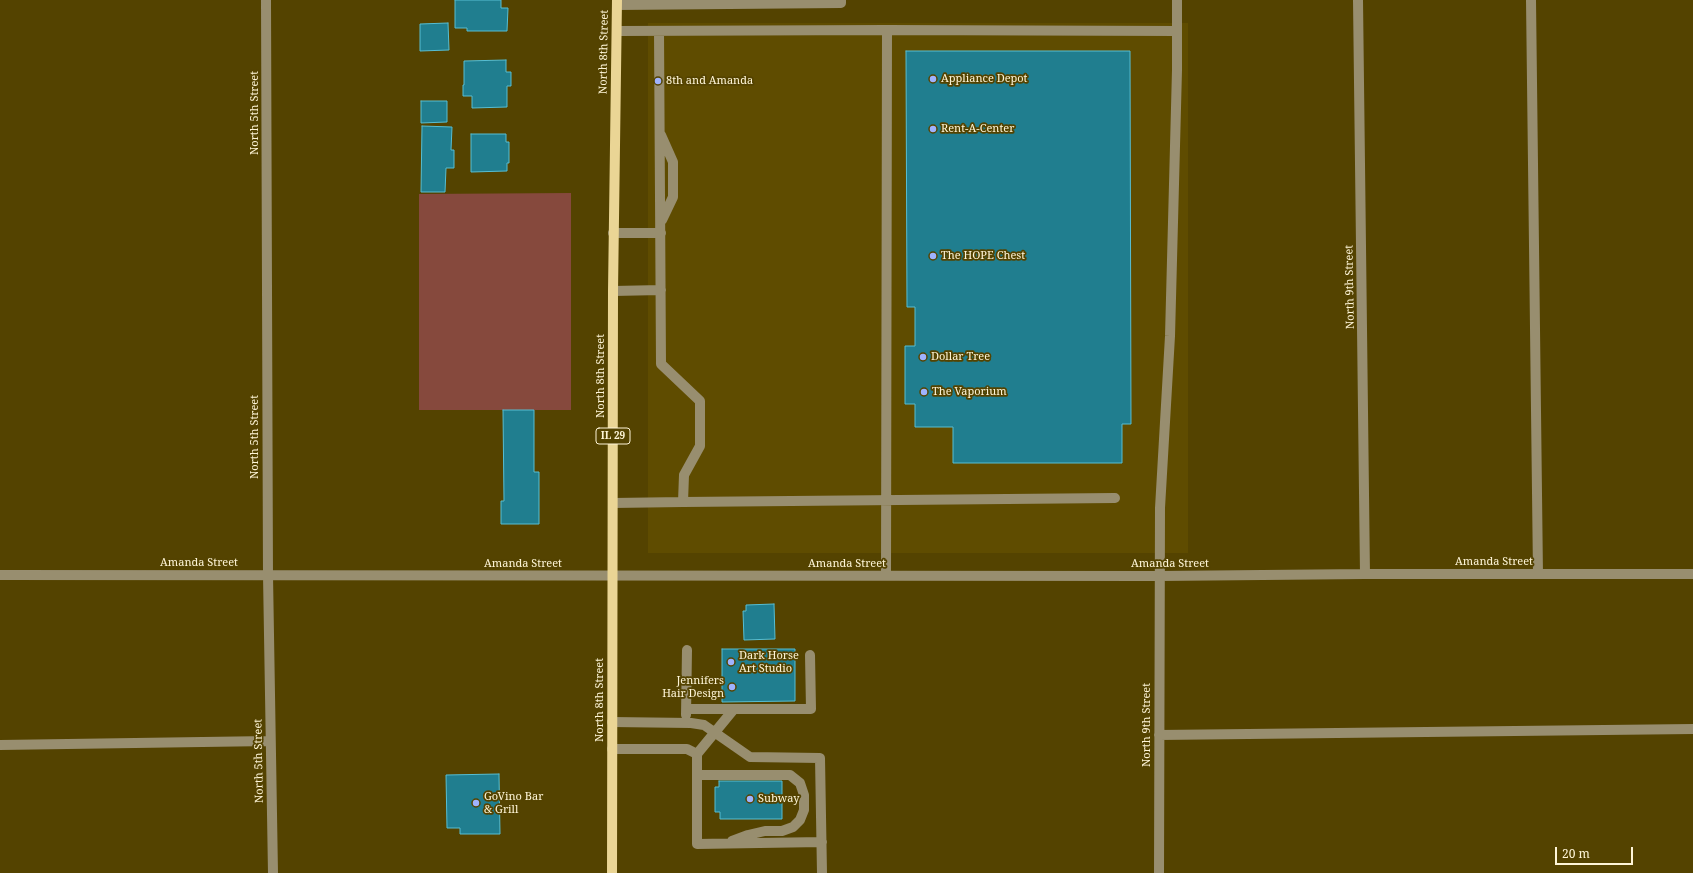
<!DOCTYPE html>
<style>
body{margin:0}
#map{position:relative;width:1693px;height:873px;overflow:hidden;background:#544300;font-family:"Noto Serif",serif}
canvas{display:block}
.scale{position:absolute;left:1555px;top:847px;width:78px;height:18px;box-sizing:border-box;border:2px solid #fef5d7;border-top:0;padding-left:5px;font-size:12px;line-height:14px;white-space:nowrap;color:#fef5d7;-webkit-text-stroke:3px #544300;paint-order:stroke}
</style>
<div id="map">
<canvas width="1693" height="873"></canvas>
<div class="scale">20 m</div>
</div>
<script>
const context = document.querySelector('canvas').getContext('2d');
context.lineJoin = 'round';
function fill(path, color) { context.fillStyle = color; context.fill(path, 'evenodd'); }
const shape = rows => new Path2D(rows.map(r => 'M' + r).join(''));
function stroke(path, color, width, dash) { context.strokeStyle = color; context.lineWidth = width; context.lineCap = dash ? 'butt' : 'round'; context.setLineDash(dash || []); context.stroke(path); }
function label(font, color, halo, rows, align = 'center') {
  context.font = font + ' "Noto Serif",serif'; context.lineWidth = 3.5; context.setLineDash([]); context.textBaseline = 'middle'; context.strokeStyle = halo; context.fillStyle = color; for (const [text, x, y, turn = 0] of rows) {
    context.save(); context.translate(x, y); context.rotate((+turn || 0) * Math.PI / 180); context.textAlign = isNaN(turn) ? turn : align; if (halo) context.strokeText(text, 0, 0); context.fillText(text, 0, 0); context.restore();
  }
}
const built = shape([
 [648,23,1188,23,1188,553,648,553]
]);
const green = shape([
 [571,193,571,410,419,410,419,194]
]);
const building = shape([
 [455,0,501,0,501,8,508,8,507,31,467,31,467,28,455,28,455,0],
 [448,23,449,50,420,51,420,24,448,23],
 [906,51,1130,51,1131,424,1122,424,1122,463,953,463,953,427,915,427,915,404,905,404,905,346,915,346,915,307,907,307,906,51],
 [506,60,506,72,511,72,511,86,507,86,507,107,472,108,472,96,463,96,463,85,464,85,464,61,506,60],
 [421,101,447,101,447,122,421,123,421,101],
 [422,126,452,127,451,150,454,150,454,168,446,168,445,192,421,192,422,126],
 [471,134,506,134,506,142,509,142,509,163,507,163,507,171,471,172,471,134],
 [503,410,534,410,534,472,539,472,539,524,501,524,501,501,504,501,503,410],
 [774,604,775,639,744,640,743,611,746,611,746,605,774,604],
 [722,649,795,649,795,701,722,702,722,649],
 [499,774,500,834,460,834,460,828,447,828,446,775,499,774],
 [719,781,782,781,782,819,720,819,720,812,715,812,715,787,719,787,719,781]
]);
const minor = shape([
 [266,0,268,575,273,873],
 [1358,0,1365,574],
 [1531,0,1538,574],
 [617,5,841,3,841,0],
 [887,30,1177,31],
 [617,31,887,30,886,576],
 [659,31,661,364,700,401,700,446,684,475,683,502,1115,498],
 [661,135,673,162,673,197,662,220],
 [613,233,661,233],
 [613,291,661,290],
 [613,503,683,502],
 [0,575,1160,576,1365,574,1693,574],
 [687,709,811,709,810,655],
 [734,709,697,754,697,844,822,842],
 [686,715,687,650],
 [612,722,691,723,704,725,750,757,820,758,822,873],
 [1159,735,1693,729],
 [0,745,270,741],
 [612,749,687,749,697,754],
 [697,775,790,775,800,783,804,795,804,810,800,820,793,827,782,831,765,831,748,835,732,841],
 [1159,873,1160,508,1170,336,1177,70,1177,0]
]);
const major = shape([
 [612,873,613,291,617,0]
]);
const markers = [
 [933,79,4,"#a0b3fd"],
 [658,81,4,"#a0b3fd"],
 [933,129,4,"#a0b3fd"],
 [933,256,4,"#a0b3fd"],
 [923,357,4,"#a0b3fd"],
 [924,392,4,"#a0b3fd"],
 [731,662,4,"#a0b3fd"],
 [732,687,4,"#a0b3fd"],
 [750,799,4,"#a0b3fd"],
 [476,803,4,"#a0b3fd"]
];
const shields = [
 [613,436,34]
];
const shieldNames = [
 ["IL 29",613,436]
];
const streetNames = [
 ["North 8th Street",604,52,-89],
 ["North 5th Street",255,113,-90],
 ["North 9th Street",1350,287,-91],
 ["North 8th Street",601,376,-90],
 ["North 5th Street",255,437,-90],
 ["Amanda Street",1494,562],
 ["Amanda Street",199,563],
 ["Amanda Street",523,564],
 ["Amanda Street",847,564],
 ["Amanda Street",1170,564],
 ["North 8th Street",600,700,-90],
 ["North 9th Street",1147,725,-90],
 ["North 5th Street",259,761,-91]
];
const poiNames = [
 ["Appliance Depot",941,79],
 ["8th and Amanda",666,81],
 ["Rent-A-Center",941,129],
 ["The HOPE Chest",941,256],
 ["Dollar Tree",931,357],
 ["The Vaporium",932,392],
 ["Dark Horse",739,656],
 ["Art Studio",739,669],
 ["Jennifers",724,681,"right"],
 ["Hair Design",724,694,"right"],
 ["GoVino Bar",484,797],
 ["& Grill",484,810],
 ["Subway",758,799]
];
fill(built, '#5f4c00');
fill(green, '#86493d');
fill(building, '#207e8f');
stroke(building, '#56bed3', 1);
stroke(minor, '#988e6f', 10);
stroke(major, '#ead595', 10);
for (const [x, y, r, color] of markers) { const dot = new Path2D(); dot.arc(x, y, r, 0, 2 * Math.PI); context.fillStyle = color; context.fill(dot); stroke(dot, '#544300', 1.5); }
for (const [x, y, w] of shields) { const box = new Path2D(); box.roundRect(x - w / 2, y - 8, w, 16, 3); context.fillStyle = '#544300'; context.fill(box); stroke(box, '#fef5d7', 1); }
label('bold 10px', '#fef5d7', null, shieldNames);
label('11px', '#fef5d7', '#544300', streetNames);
label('11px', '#fef5d7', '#544300', poiNames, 'left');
</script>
